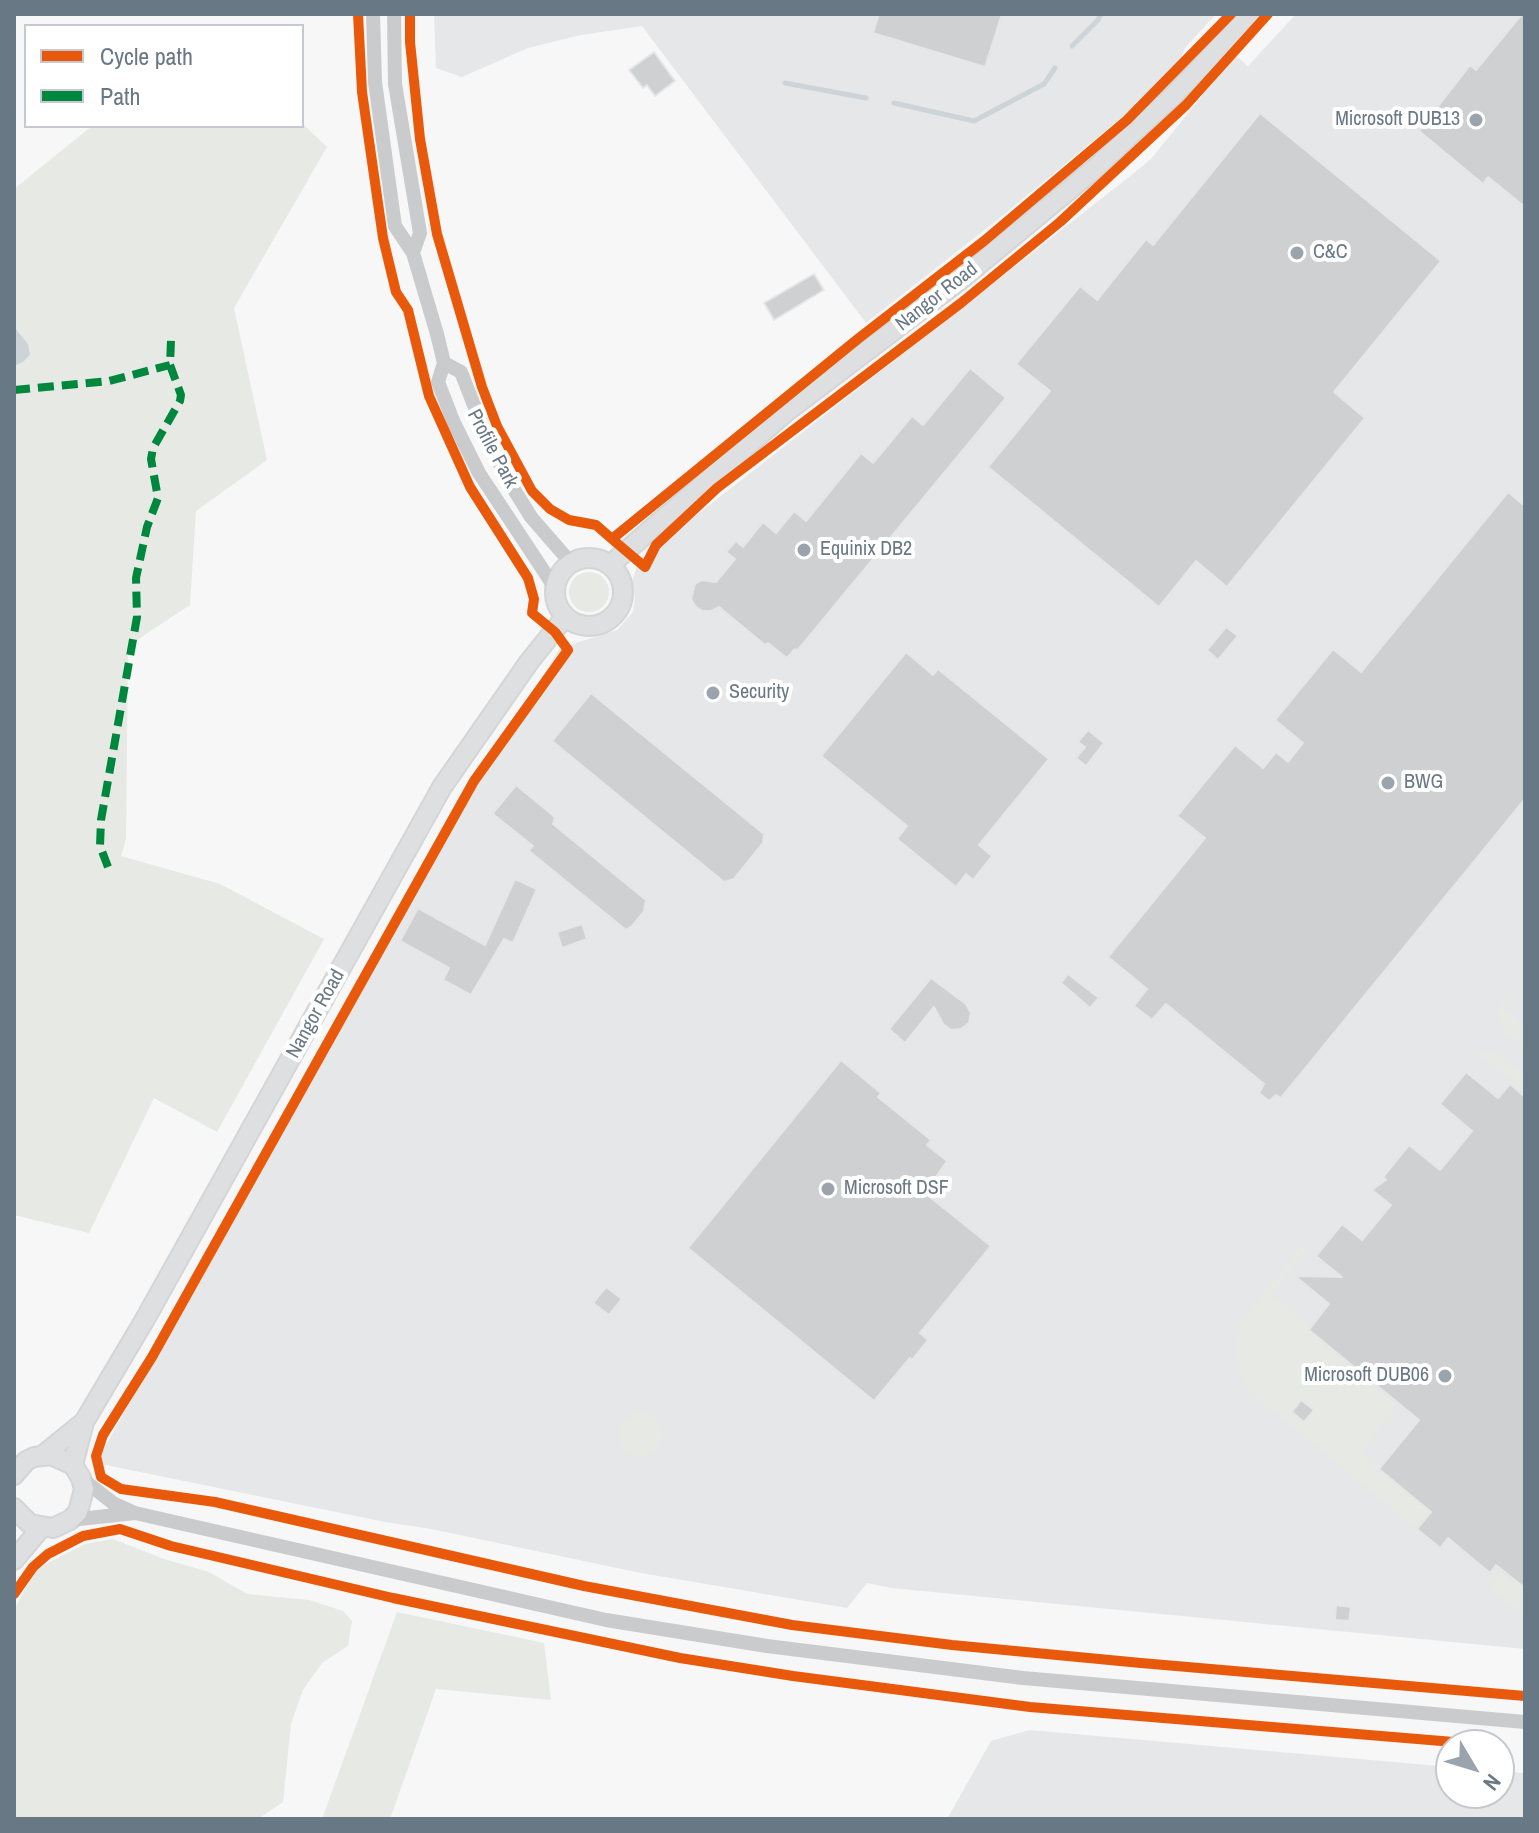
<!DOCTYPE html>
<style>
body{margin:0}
#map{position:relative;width:1539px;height:1833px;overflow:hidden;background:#f7f7f7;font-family:"Archivo Narrow",sans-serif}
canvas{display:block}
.frame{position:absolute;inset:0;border:16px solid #697885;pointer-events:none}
.legend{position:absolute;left:24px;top:24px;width:280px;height:104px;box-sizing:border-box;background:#fff;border:2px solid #c3c9ce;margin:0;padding:10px 14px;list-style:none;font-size:24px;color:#697885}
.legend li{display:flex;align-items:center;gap:16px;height:40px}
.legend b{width:40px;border:2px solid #c3c9ce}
.north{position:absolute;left:1435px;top:1729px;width:80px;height:80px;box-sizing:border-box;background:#fff;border:2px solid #c3c9ce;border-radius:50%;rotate:128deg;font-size:22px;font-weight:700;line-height:32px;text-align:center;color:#697885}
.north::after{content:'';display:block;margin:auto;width:28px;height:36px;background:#9ba4ad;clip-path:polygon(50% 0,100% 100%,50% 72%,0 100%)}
</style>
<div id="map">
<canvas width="1539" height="1833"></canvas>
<div class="frame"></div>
<ul class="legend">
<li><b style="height:10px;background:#e8590c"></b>Cycle path</li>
<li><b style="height:10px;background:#00873e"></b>Path</li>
</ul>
<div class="north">N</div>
</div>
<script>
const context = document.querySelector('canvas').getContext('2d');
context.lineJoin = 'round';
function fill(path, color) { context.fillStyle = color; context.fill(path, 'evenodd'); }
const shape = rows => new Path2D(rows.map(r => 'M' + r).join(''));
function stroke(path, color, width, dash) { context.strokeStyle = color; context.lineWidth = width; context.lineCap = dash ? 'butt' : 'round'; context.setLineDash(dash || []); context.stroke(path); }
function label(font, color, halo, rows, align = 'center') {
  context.font = font + ' "Archivo Narrow",sans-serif'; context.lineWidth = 8; context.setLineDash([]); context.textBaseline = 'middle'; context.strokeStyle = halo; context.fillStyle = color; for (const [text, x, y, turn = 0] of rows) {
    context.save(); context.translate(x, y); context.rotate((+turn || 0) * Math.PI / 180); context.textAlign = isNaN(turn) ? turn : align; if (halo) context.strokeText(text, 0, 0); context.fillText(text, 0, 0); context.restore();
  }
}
const built = shape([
 [434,14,1216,14,1185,48,1181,58,1166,75,1133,108,996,221,866,323,642,26,581,35,528,48,462,77,436,68],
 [1296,14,1525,14,1525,1649,891,1588,867,1583,847,1608,641,1573,431,1529,385,1522,96,1463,466,800,560,648,617,630,633,612,635,597,631,584,639,560,1129,177,1151,159,1235,55,1248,66],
 [1029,1730,1451,1767,1451,1793,1499,1793,1499,1771,1525,1773,1525,1819,947,1819,991,1741]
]);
const green = shape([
 [302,123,327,147,234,308,267,460,196,511,190,605,128,646,126,839,121,856,220,884,324,939,217,1132,154,1098,89,1233,14,1215,14,189,92,126,302,126],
 '569 592a20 20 0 1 1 40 0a20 20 0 1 1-40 0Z',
 [1511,992,1515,993,1502,1008,1525,1027,1525,1051,1506,1033,1498,1012,1500,1002],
 [1483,1050,1499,1055,1525,1076,1525,1081,1520,1087,1479,1055],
 [1301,1246,1310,1246,1271,1293,1310,1326,1307,1330,1398,1405,1361,1452,1453,1532,1447,1539,1423,1519,1415,1528,1253,1395,1242,1380,1236,1347,1240,1324],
 '619 1435a22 22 0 1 1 44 0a22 22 0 1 1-44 0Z',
 [113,1539,164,1559,209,1572,247,1594,309,1600,343,1611,352,1621,348,1646,322,1663,303,1690,291,1724,283,1802,261,1817,256,1819,14,1819,14,1610,36,1569,85,1544],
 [1501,1571,1525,1591,1525,1614,1492,1592,1491,1583],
 [397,1612,544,1643,551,1700,436,1689,390,1819,322,1819]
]);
const water = shape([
 [14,327,28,344,30,355,23,362,14,366]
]);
const stream = shape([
 [1072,46,1098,20,1101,14],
 [785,83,866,98],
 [894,103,974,121,1044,84,1055,68]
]);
const building = shape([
 [879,14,1002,14,985,67,873,33,879,14],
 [1522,14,1525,14,1525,207,1488,177,1483,184,1419,131,1470,65,1476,70,1522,14],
 [654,52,675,81,655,96,647,85,643,88,629,70,654,52],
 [1260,113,1441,261,1334,392,1365,418,1227,587,1196,561,1159,607,988,467,1050,391,1016,364,1080,286,1097,300,1146,239,1153,245,1260,113],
 [814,274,824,290,774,320,764,303,814,274],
 [970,368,1006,398,797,651,795,649,787,658,768,643,765,645,719,607,711,611,702,611,695,606,691,599,695,584,702,580,716,582,735,559,726,552,736,541,743,547,763,522,776,533,794,511,806,521,861,453,873,463,912,416,923,425,970,368],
 [1508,492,1525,506,1525,799,1281,1098,1276,1095,1269,1101,1259,1093,1264,1084,1166,1004,1152,1020,1134,1006,1147,989,1108,957,1205,838,1177,816,1235,745,1263,768,1276,752,1288,762,1303,743,1275,720,1333,649,1361,672,1508,492],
 [1226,627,1238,636,1218,660,1207,650,1226,627],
 [906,652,933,675,938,669,1049,759,979,845,992,856,973,880,966,874,956,887,897,839,907,826,821,756,906,652],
 [591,693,764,834,763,843,734,879,724,882,552,741,591,693],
 [1088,730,1104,743,1086,766,1076,758,1085,747,1078,742,1088,730],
 [516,785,555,817,553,824,646,900,644,911,632,926,626,930,529,851,533,846,494,815,493,813,516,785],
 [515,879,537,889,513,943,504,939,471,995,443,980,449,968,400,941,418,908,485,945,515,879],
 [582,924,587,939,562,948,557,932,582,924],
 [1068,974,1099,998,1090,1008,1061,983,1068,974],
 [931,978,966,1004,971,1013,969,1023,961,1029,951,1030,943,1024,934,1007,905,1043,889,1029,931,978],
 [841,1060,881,1093,878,1097,931,1140,927,1145,947,1161,925,1193,991,1246,920,1333,928,1340,912,1360,910,1358,874,1401,688,1248,841,1060],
 [1466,1072,1498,1098,1510,1084,1525,1097,1525,1588,1496,1565,1490,1573,1448,1538,1440,1548,1417,1529,1431,1512,1379,1469,1419,1420,1309,1330,1329,1304,1295,1276,1342,1277,1316,1256,1342,1224,1362,1240,1391,1205,1372,1190,1386,1180,1383,1177,1409,1145,1440,1170,1472,1131,1440,1104,1466,1072],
 [606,1287,622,1299,609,1315,593,1303,606,1287],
 [1301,1400,1314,1410,1304,1422,1292,1412,1301,1400],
 [1336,1605,1351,1607,1349,1621,1335,1620,1336,1605]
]);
const minor = shape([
 [373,14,375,82,395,226,413,253,437,334,444,363,438,382,454,423,479,473,555,588],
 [394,14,395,84,420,233,413,253],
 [444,363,461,372,484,431,505,475,531,517,571,563],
 [81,1478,113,1503,135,1513,606,1620,767,1646,1023,1678,1525,1722],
 [70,1520,135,1513]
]);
const secondary = shape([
 '555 592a34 34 0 1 1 68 0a34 34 0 1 1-68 0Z',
 [610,565,786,412,959,281,1093,170,1175,94,1251,14],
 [43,1455,84,1422],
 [73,1465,84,1422,144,1321,442,787,529,662,565,617],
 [14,1475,26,1461,34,1457,51,1455,73,1465,81,1478,84,1489,78,1512,70,1520,53,1528,30,1524,14,1508],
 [14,1560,41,1528]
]);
const quiet = shape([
 [14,390,109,381,170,365],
 [108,867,100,846,101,820,137,617,136,578,147,527,158,498,151,459,153,448,180,401,181,395,170,365,171,340]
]);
const cycleway = shape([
 [358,14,362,92,383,238,396,292,408,310,429,396,470,487,528,578,534,599,532,613,555,632,568,650,474,781,152,1357,103,1435,96,1456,101,1477,121,1489,215,1502,584,1586,792,1625,952,1645,1141,1663,1525,1696],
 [410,14,410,42,420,139,437,234,482,387,497,426,532,491,550,509,569,520,596,525,612,539,859,338,984,241,1127,120,1231,14],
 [612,539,645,567,656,545,717,488,961,303,1060,222,1186,105,1268,14],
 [14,1594,33,1567,48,1554,83,1536,120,1529,171,1546,393,1598,680,1658,793,1676,1030,1707,1490,1745]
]);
const markers = [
 [1476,120,8,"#9ba4ad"],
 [1297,253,8,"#9ba4ad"],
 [804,550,8,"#9ba4ad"],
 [713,693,8,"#9ba4ad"],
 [1388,783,8,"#9ba4ad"],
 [828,1189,8,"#9ba4ad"],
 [1445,1376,8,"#9ba4ad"]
];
const poiNames = [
 ["Microsoft DUB13",1460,120,"right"],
 ["C&C",1313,253],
 ["Equinix DB2",820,550],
 ["Security",729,693],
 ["BWG",1404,783],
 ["Microsoft DSF",844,1189],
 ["Microsoft DUB06",1429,1376,"right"]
];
const streetNames = [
 ["Nangor Road",937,297,-38],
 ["Profile Park",492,449,62],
 ["Nangor Road",316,1014,-61]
];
fill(built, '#e6e7e8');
fill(green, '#e6e9e4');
fill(water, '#cdd4d8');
stroke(stream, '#cdd4d8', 5);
fill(building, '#ced0d1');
stroke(building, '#e6e6e6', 2);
stroke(secondary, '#d4d5d6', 22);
stroke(minor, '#cacbcc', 14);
stroke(secondary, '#dedfe0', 18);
stroke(quiet, '#00873e', 8, [16, 8]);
stroke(cycleway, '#e8590c', 10);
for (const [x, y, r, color] of markers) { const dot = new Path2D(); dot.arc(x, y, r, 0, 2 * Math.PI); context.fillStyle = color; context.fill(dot); stroke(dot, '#fff', 3); }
label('20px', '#697885', '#fff', poiNames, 'left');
label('20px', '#697885', '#fff', streetNames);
</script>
